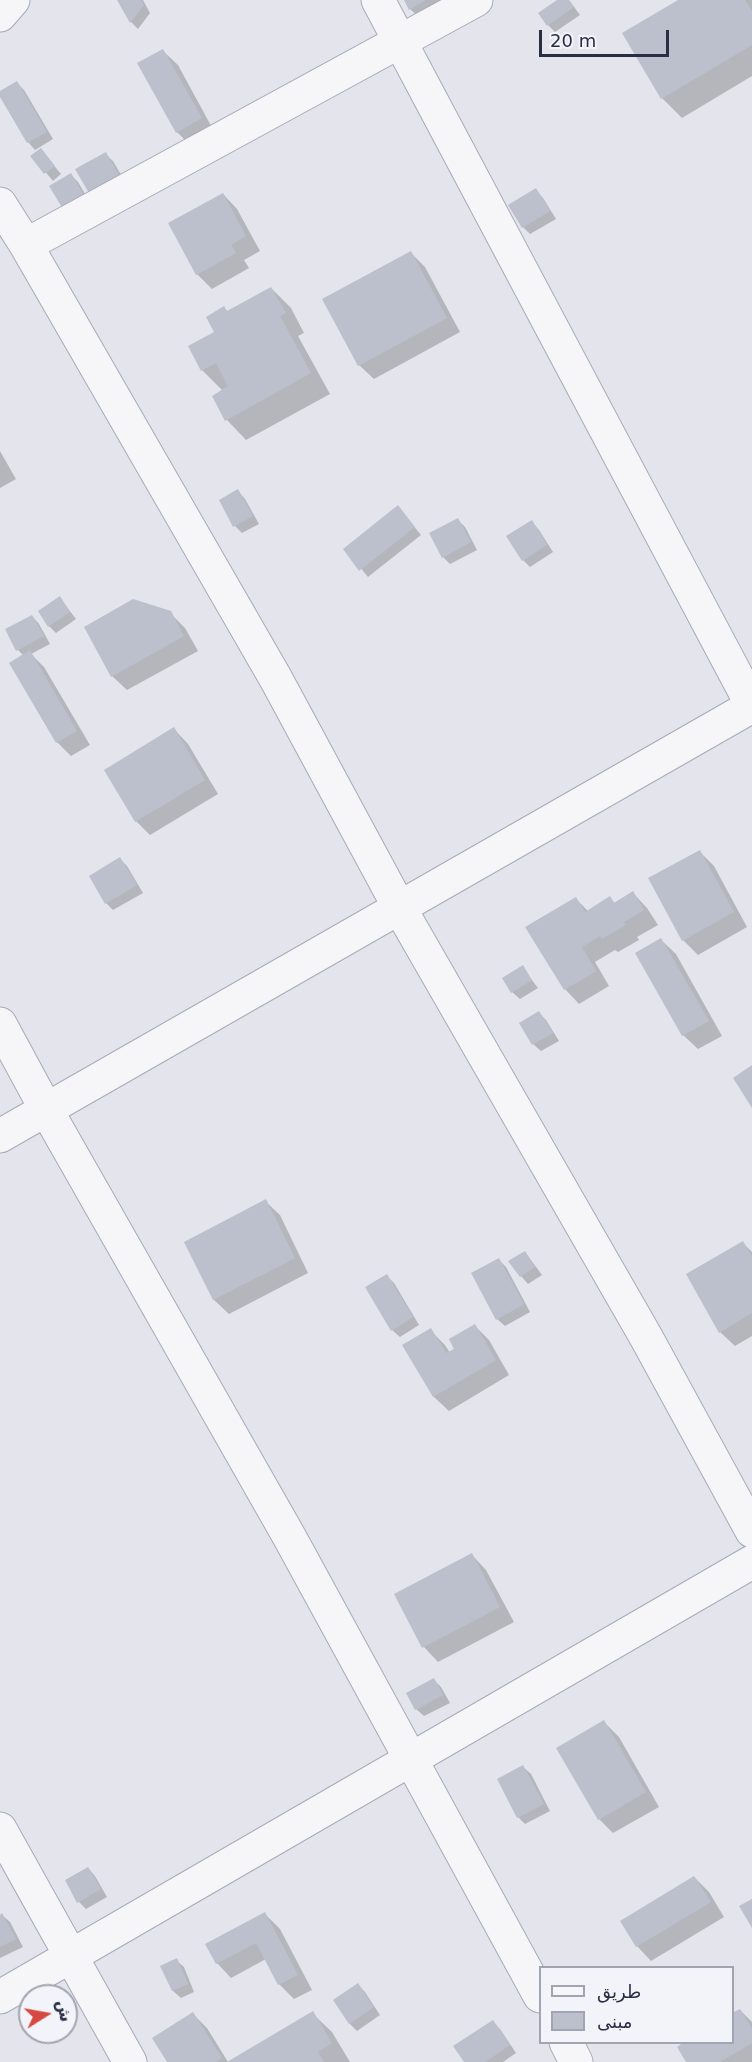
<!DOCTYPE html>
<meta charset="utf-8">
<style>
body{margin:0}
#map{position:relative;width:752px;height:2062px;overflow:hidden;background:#e3e4ec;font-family:"DejaVu Sans","Noto Naskh Arabic",sans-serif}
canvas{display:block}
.legend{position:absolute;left:539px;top:1966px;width:195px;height:78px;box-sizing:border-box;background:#f3f4f9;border:2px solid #a2a5b1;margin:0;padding:8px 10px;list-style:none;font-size:18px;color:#292e45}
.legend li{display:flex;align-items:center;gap:12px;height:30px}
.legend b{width:30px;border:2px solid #a2a5b1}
.north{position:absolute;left:18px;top:1984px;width:60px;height:60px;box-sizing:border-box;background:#f3f4f9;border:2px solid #a2a5b1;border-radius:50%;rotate:79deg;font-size:16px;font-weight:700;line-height:24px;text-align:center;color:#292e45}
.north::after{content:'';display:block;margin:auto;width:21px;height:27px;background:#d64942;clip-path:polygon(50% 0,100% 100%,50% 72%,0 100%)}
.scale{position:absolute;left:539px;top:30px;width:130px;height:27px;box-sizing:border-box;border:3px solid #292e45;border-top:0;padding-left:8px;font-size:18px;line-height:21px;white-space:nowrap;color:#292e45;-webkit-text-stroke:4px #f3f4f9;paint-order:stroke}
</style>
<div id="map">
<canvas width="752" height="2062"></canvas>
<ul class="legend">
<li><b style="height:8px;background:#f6f6f9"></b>طريق</li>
<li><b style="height:16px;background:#bcbfcc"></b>مبنى</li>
</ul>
<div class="north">ش</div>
<div class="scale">20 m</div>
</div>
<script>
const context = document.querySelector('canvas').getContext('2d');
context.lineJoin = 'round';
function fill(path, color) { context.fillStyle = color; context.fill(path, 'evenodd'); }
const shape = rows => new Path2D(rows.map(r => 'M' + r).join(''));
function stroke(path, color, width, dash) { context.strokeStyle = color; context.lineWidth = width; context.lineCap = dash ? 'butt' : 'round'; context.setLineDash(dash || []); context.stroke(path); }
const shadow = shape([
 [119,0,143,0,150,13,138,29,131,22],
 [406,0,467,0,425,23,410,9],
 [560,0,569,0,580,15,555,32,548,25],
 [681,0,752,0,752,76,682,118,662,98],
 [163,51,178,65,215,133,192,147,177,132],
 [17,83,24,90,53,139,35,150,28,142,0,94],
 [41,150,61,174,53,181,33,157],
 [105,154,113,161,127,185,98,201],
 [71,175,78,182,91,204,71,215],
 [536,190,543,198,556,219,530,234,523,227],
 [223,194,237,209,260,251,244,260,249,268,212,289,197,274,170,223],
 [411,253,425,267,460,332,374,379,359,365],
 [271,288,291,308,304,333,298,336,330,394,246,440,227,420,223,391,202,370,224,308,228,312],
 [0,451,16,479,0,488],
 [238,491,245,499,259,524,242,533,235,526],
 [398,507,421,535,368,577,345,549],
 [458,520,465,527,477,550,450,564,443,557],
 [532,522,539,530,553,552,530,567,523,560],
 [60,598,76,619,56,633,49,626],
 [170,613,185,628,198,651,127,690,112,676],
 [32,616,39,624,50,644,31,654,44,667,90,745,71,756,57,742,24,656,18,650],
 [174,729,188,744,218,794,150,835,136,821],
 [699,851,714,866,747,927,698,955,683,940,650,878],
 [120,859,127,866,143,893,113,910,106,903],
 [633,893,647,908,658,925,637,937,639,940,618,952,615,950,595,962,609,986,579,1004,565,989,576,899,589,912,610,898,616,904],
 [661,940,676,954,722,1036,698,1049,683,1035],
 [522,967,538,988,520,999,512,992],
 [539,1013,546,1020,559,1041,541,1051,533,1044],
 [265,1201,280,1215,308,1273,229,1314,214,1300,186,1242],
 [743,1243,752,1252,752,1336,735,1346,720,1332],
 [525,1252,542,1275,528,1284,521,1276],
 [499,1260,506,1267,530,1312,505,1326,497,1319],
 [387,1276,394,1283,419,1325,400,1337,392,1330],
 [475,1326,489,1340,509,1375,449,1411,434,1397,404,1346,430,1330,445,1345,450,1353,457,1349],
 [472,1555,486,1570,514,1622,438,1662,424,1647,396,1595],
 [434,1680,441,1687,450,1703,424,1716,416,1709],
 [604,1722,619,1737,659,1807,613,1833,599,1819],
 [523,1767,531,1774,550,1811,525,1824,518,1817],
 [88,1868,95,1876,107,1897,86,1909,79,1902,67,1881],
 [694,1877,709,1892,724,1917,651,1961,637,1946],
 [265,1914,280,1929,312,1990,294,1999,279,1984,266,1959,231,1978,217,1963],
 [2,1915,10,1922,23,1947,0,1958,0,1916],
 [176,1960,184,1967,194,1992,181,1998,173,1991,162,1966],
 [358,1985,365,1992,380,2015,357,2031,350,2024],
 [740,2010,752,2022,752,2062,688,2062,732,2042],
 [312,2013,332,2032,350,2062,230,2062],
 [193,2014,207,2028,228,2062,168,2062],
 [493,2022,500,2029,516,2053,503,2062,466,2062]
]);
const building = shape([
 [117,0,141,0,144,5,130,23],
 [404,0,426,0,409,10],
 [557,0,569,0,574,7,547,26,538,13],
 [678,0,745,0,752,11,752,45,661,99,622,33],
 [163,49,202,118,176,133,137,63],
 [17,81,47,132,27,143,0,97,0,91],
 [41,148,55,166,44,174,30,156],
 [106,152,120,177,90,195,75,169],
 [71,173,85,197,63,209,49,186],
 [536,188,550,211,522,228,508,205],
 [223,193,246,236,231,245,236,253,196,275,168,223],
 [411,251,447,318,358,366,322,299],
 [271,287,286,313,280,316,311,373,225,421,212,396,228,386,216,363,201,371,188,346,214,332,206,317,224,306,227,311],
 [238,489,253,516,233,527,219,500],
 [398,505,415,527,359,571,343,549],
 [458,518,471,542,442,558,429,533],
 [532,520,547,545,522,561,506,536],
 [60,596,70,612,48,627,38,611],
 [133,599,171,611,184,636,111,677,84,627],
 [32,615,44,636,16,651,5,629],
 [30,650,77,731,56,743,9,663],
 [174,727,205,780,135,822,104,770],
 [700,850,734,912,682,941,648,878],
 [120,857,137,885,105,904,89,876],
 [633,891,644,910,624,922,626,925,602,939,600,936,582,947,596,971,564,990,525,927,576,897,585,912,610,896,614,903],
 [661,938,709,1021,682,1036,635,953],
 [523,965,532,980,511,993,502,978],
 [539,1011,553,1033,532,1045,519,1023],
 [752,1065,752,1108,733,1078],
 [266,1199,295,1258,213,1300,184,1242],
 [743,1241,752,1257,752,1313,719,1333,686,1274],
 [525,1251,535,1267,520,1277,508,1261],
 [499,1258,524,1304,496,1320,471,1273],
 [387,1274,413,1317,391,1331,365,1287],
 [475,1324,496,1360,433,1397,402,1345,431,1328,446,1353,454,1349,449,1339],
 [472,1553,500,1607,422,1648,394,1594],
 [434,1678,443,1695,415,1710,406,1693],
 [604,1720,646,1792,598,1820,556,1748],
 [523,1765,544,1804,517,1818,497,1779],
 [88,1867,101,1889,77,1903,65,1880],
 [694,1876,711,1902,636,1947,620,1921],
 [752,1899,752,1928,739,1906],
 [265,1912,298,1975,278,1985,256,1943,216,1964,205,1944],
 [2,1913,16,1939,0,1947,0,1915],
 [177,1958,188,1984,172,1991,160,1966],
 [358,1983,374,2007,349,2024,333,2000],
 [740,2009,752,2028,752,2043,720,2062,686,2062,677,2047,684,2042,732,2042,732,2013],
 [313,2011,332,2043,318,2052,324,2062,227,2062],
 [193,2012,222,2058,216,2062,167,2062,152,2038],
 [493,2020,510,2045,485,2062,464,2062,453,2046]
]);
const minor = shape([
 [378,0,752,705],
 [0,15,13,0],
 [0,204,26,245,276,679,399,907,646,1337,752,1531],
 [26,245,476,0],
 [0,1024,47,1111,290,1538,540,1996],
 [0,1136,752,706],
 [0,1829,130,2062],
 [0,1997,752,1562],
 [566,2042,576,2062]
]);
fill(shadow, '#0003');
fill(building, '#bcbfcc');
stroke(minor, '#a7aab7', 35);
stroke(minor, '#f6f6f9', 33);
</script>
